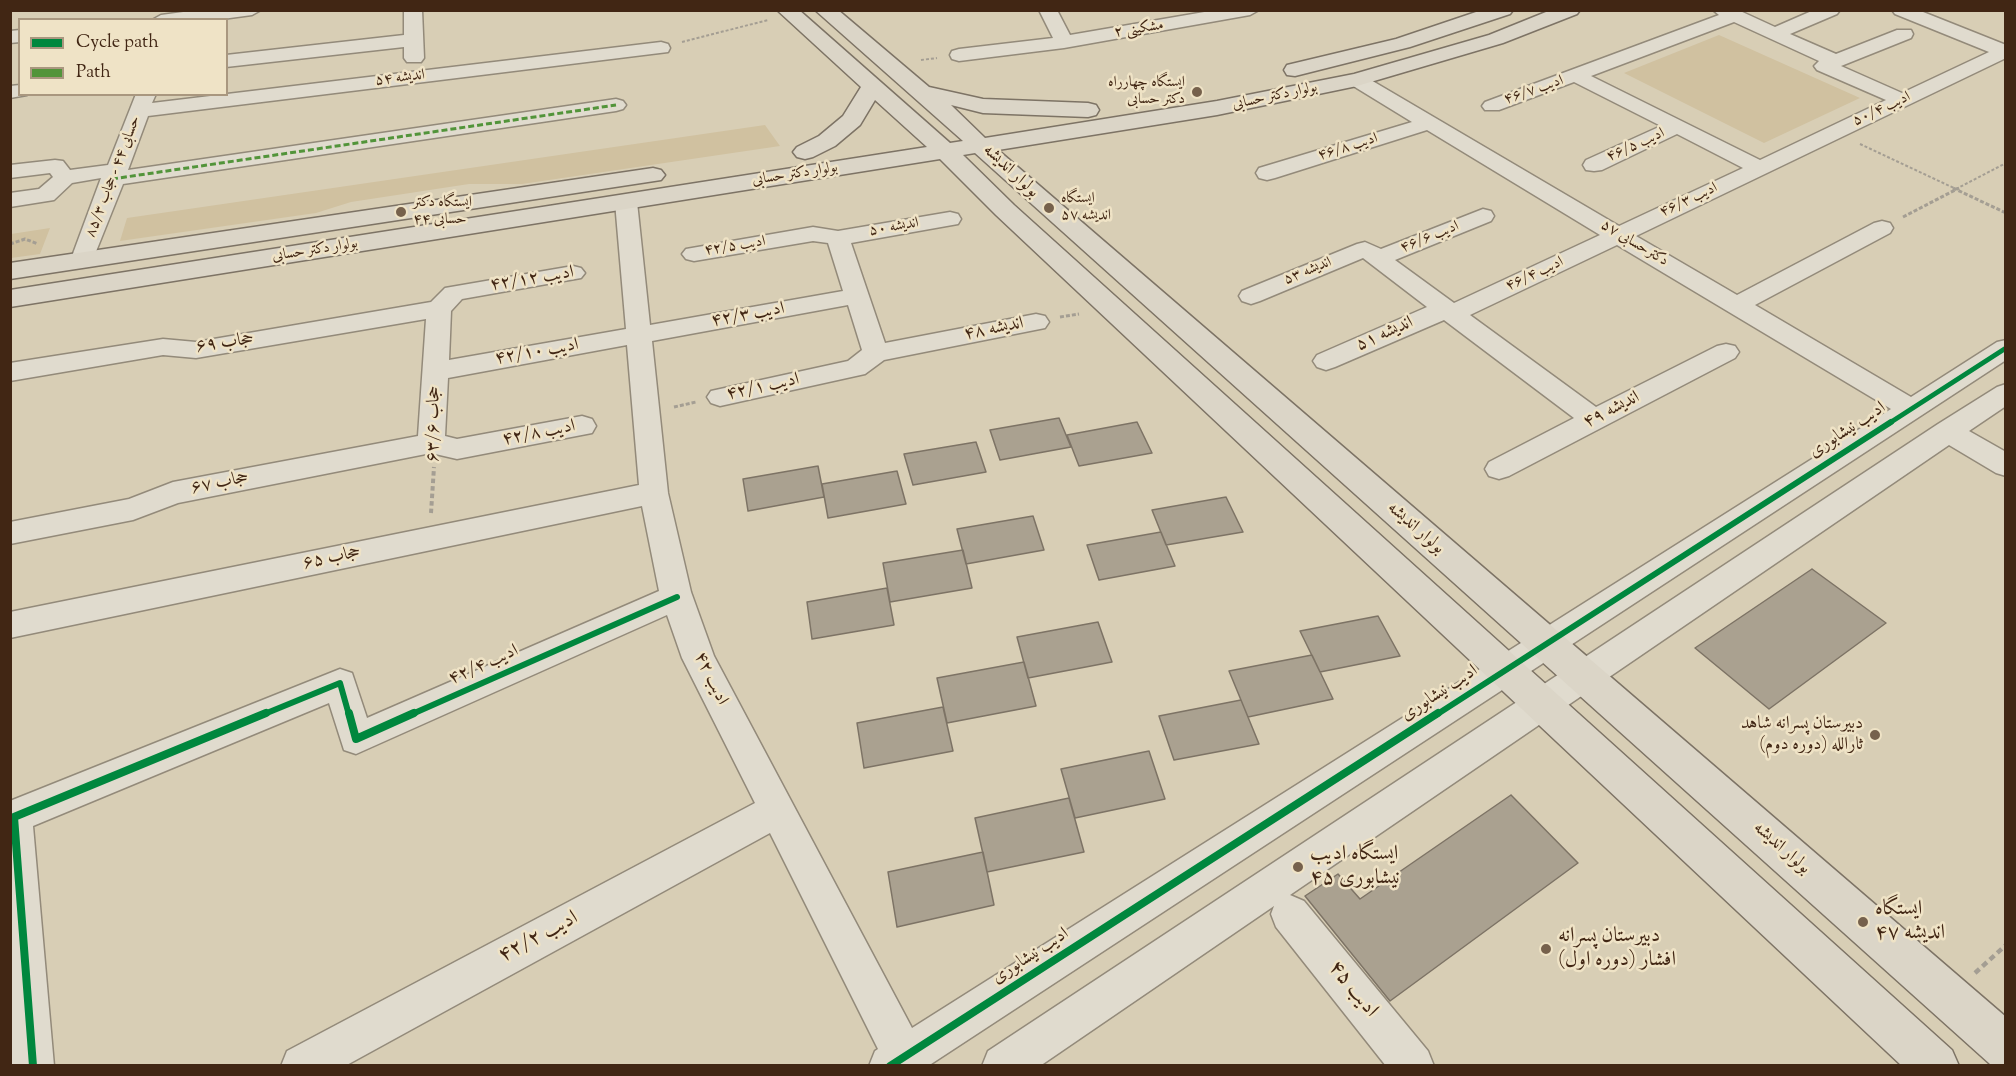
<!DOCTYPE html>
<meta charset="utf-8">
<style>
body{margin:0}
#map{position:relative;width:2016px;height:1076px;overflow:hidden;background:#d8ceb5;font-family:"Sorts Mill Goudy",serif}
canvas{display:block}
.frame{position:absolute;inset:0;border:12px solid #412614;pointer-events:none}
.legend{position:absolute;left:18px;top:18px;width:210px;height:78px;box-sizing:border-box;background:#efe3c6;border:2px solid #a9977f;margin:0;padding:8px 10px;list-style:none;font-size:18px;color:#412614}
.legend li{display:flex;align-items:center;gap:12px;height:30px}
.legend b{width:30px;border:2px solid #a9977f}
</style>
<div id="map">
<canvas width="2016" height="1076"></canvas>
<div class="frame"></div>
<ul class="legend">
<li><b style="height:8px;background:#00873e"></b>Cycle path</li>
<li><b style="height:8px;background:#52943a"></b>Path</li>
</ul>
</div>
<script>
const context = document.querySelector('canvas').getContext('2d');
context.lineJoin = 'round';
function fill(path, color) { context.fillStyle = color; context.fill(path, 'evenodd'); }
const shape = rows => new Path2D(rows.map(r => 'M' + r).join(''));
function stroke(path, color, width, dash) { context.strokeStyle = color; context.lineWidth = width; context.lineCap = dash ? 'butt' : 'round'; context.setLineDash(dash || []); context.stroke(path); }
function label(font, color, halo, rows, align = 'center') {
  context.font = font + ' "Sorts Mill Goudy",Amiri,serif'; context.lineWidth = 5; context.setLineDash([]); context.textBaseline = 'middle'; context.strokeStyle = halo; context.fillStyle = color; for (const [text, x, y, turn = 0] of rows) {
    context.save(); context.translate(x, y); context.rotate((+turn || 0) * Math.PI / 180); context.textAlign = isNaN(turn) ? turn : align; if (halo) context.strokeText(text, 0, 0); context.fillText(text, 0, 0); context.restore();
  }
}
const green = shape([
 [1719,35,1860,98,1764,143,1624,73],
 [765,125,780,146,522,184,469,184,351,202,316,213,120,241,127,218],
 [50,228,40,254,11,258,11,234]
]);
const building = shape([
 [1059,418,1071,447,1000,460,990,430,1059,418],
 [1137,422,1152,453,1079,466,1067,435,1137,422],
 [976,442,986,472,913,485,904,454,976,442],
 [818,466,824,497,748,511,743,479,818,466],
 [897,471,906,504,828,518,822,484,897,471],
 [1226,497,1243,532,1166,545,1152,510,1226,497],
 [1033,516,1044,550,966,564,957,529,1033,516],
 [1161,532,1175,566,1099,580,1087,545,1161,532],
 [963,550,972,588,890,602,883,563,963,550],
 [1812,569,1886,623,1769,709,1695,648,1812,569],
 [887,588,894,625,812,639,807,602,887,588],
 [1378,616,1400,656,1320,672,1300,631,1378,616],
 [1098,622,1112,662,1028,678,1017,637,1098,622],
 [1312,655,1333,699,1248,717,1229,671,1312,655],
 [1024,662,1036,706,947,723,937,678,1024,662],
 [1241,700,1259,744,1174,760,1159,716,1241,700],
 [943,707,953,751,864,768,857,723,943,707],
 [1149,751,1165,799,1075,818,1061,769,1149,751],
 [1511,795,1578,863,1390,1001,1305,896,1338,874,1360,899,1511,795],
 [1069,798,1084,852,987,872,975,818,1069,798],
 [983,852,994,905,897,927,888,872,983,852]
]);
const pathFar3 = shape([
 [682,42,768,20],
 [921,60,937,58],
 [1860,144,1956,189],
 [1956,189,2006,163]
]);
const pathFar2 = shape([
 [1953,188,2006,213],
 [1903,217,1959,188],
 [10,244,25,239,38,244],
 [1060,317,1079,314],
 [674,407,696,402]
]);
const pathFar1 = shape([
 [431,513,434,467]
]);
const path = shape([
 [1975,973,2006,945]
]);
const minor = shape([
 [198,10,261,10,252,15,215,20,152,20,161,15,198,10],
 [404,10,422,10,424,58,421,62,407,62,404,58,404,47,226,67,226,55,404,35,404,10],
 [1039,10,1057,10,1070,35,1216,10,1259,10,1250,15,1064,48,959,61,952,59,950,55,952,51,959,49,1053,38,1039,10],
 [1713,10,1738,10,1775,27,1814,10,1840,10,1837,14,1790,34,1836,54,1897,30,1911,30,1913,34,1911,38,1841,66,1902,93,1989,52,1895,14,1892,10,1918,10,2006,45,2006,58,1636,236,1737,295,1874,223,1882,221,1890,223,1893,228,1890,233,1755,305,1911,397,1997,342,2006,340,2006,360,928,1066,869,1066,875,1051,878,1049,770,833,345,1066,281,1066,287,1051,755,803,682,658,667,615,356,754,344,750,329,703,33,826,54,1066,12,1066,10,801,340,669,352,673,367,718,659,591,642,506,10,638,10,612,639,485,627,345,448,378,445,436,457,439,582,416,592,419,596,426,592,433,457,459,431,453,178,503,133,520,10,544,10,522,129,499,173,482,418,436,426,319,196,358,163,355,10,381,10,363,163,339,196,342,431,302,445,288,573,266,581,268,585,273,581,278,462,299,451,311,449,360,626,329,615,202,618,197,626,195,634,197,637,202,650,325,843,291,828,243,813,241,694,261,686,259,682,254,686,249,813,227,838,231,950,212,958,214,961,219,958,224,851,243,885,343,1036,314,1045,316,1049,322,1045,328,884,360,865,374,720,406,711,403,707,397,711,391,848,361,862,350,848,305,652,341,668,493,691,592,714,656,912,1028,1891,409,1617,245,1470,315,1596,407,1717,346,1726,344,1735,346,1739,352,1735,358,1509,476,1499,479,1489,476,1485,469,1489,462,1574,418,1444,320,1335,367,1326,370,1317,367,1313,361,1317,355,1427,307,1363,258,1260,301,1251,304,1242,301,1239,296,1242,291,1357,244,1365,242,1381,249,1483,209,1491,211,1494,216,1491,221,1395,260,1454,303,1600,235,1427,130,1275,178,1267,180,1259,178,1256,173,1259,168,1412,122,1350,84,1347,80,1350,76,1364,76,1619,226,1743,168,1677,134,1602,170,1594,171,1586,170,1583,165,1586,160,1661,126,1574,82,1499,110,1485,110,1482,106,1485,102,1719,15,1713,10],
 [1734,22,1819,61,1814,66,1817,70,1886,100,1760,160,1591,76,1734,22],
 [20,30,20,42,10,43,10,31,20,30],
 [661,42,668,44,670,48,668,52,148,116,128,170,616,99,623,101,626,105,623,109,616,111,123,184,91,264,83,266,75,264,71,259,101,178,72,183,54,200,10,207,10,193,39,189,53,177,50,173,10,178,10,165,55,160,63,161,70,170,108,165,136,94,156,94,152,103,661,42],
 [20,85,20,94,27,95,10,98,10,86,20,85],
 [2006,384,2006,406,1969,431,2006,452,2006,476,1996,473,1949,445,1290,895,1304,901,1428,1051,1434,1066,1386,1066,1276,927,1271,914,1274,906,1040,1066,982,1066,988,1051,1938,424,1997,387,2006,384]
]);
const major = shape([
 [777,10,799,10,950,143,963,141,815,10,838,10,929,87,983,99,1088,103,1096,105,1099,110,1096,115,1088,117,983,113,951,105,985,138,1217,101,1354,74,1489,35,1551,10,1580,10,1577,14,1503,43,1357,86,1217,115,998,150,2006,1017,2006,1066,1990,1064,975,153,963,155,1014,205,1952,1050,1959,1066,1902,1066,996,215,940,159,10,307,10,290,927,147,875,100,860,125,835,146,813,157,805,159,797,157,793,152,797,147,819,136,843,116,861,87,777,10],
 [1482,10,1513,10,1510,14,1410,47,1295,76,1287,75,1284,70,1287,65,1396,39,1482,10],
 [653,168,661,170,665,175,661,180,10,279,10,263,653,168]
]);
const quiet = shape([
 [112,179,616,105]
]);
const cyclewayFar2 = shape([
 [1888,424,2006,348]
]);
const cyclewayFar1 = shape([
 [262,715,340,683,349,715],
 [410,715,677,597],
 [1436,715,1891,422]
]);
const cycleway = shape([
 [349,713,356,739,414,713],
 [33,1066,14,817,266,713],
 [890,1066,1438,713]
]);
const markers = [
 [1197,92,6,"#76614c"],
 [1049,208,6,"#76614c"],
 [401,212,6,"#76614c"],
 [1875,735,6,"#76614c"],
 [1298,867,6,"#76614c"],
 [1863,922,6,"#76614c"],
 [1546,949,6,"#76614c"]
];
const farStreetnames = [
 ["مشکینی ۲",1139,30,-9],
 ["اندیشه ۵۴",400,79,-7],
 ["ادیب ۴۶/۷",1534,91,-19],
 ["بولوار دکتر حسابی",1275,97,-12],
 ["ادیب ۵۰/۴",1882,110,-25],
 ["ادیب ۴۶/۵",1636,146,-24],
 ["ادیب ۴۶/۸",1348,148,-17],
 ["بولوار دکتر حسابی",795,175,-9],
 ["حسابی ۴۴ - حجاب ۸۵/۳",114,177,-69],
 ["ادیب ۴۶/۳",1689,201,-25],
 ["اندیشه ۵۰",894,228,-10],
 ["ادیب ۴۶/۶",1430,238,-22],
 ["دکترحسابی ۵۷",1634,244,31],
 ["ادیب ۴۲/۵",735,247,-9],
 ["بولوار دکتر حسابی",315,251,-9],
 ["اندیشه ۵۳",1308,272,-22],
 ["ادیب ۴۶/۴",1535,275,-25]
];
const farPoinames = [
 ["ایستگاه چهارراه",1185,83,"right"],
 ["دکتر حسابی",1185,100,"right"],
 ["ایستگاه",1061,199],
 ["اندیشه ۵۷",1061,216],
 ["ایستگاه دکتر",413,203],
 ["حسابی ۴۴",413,220]
];
const streetNames = [
 ["بولوار اندیشه",1010,172,43],
 ["ادیب ۴۲/۱۲",532,280,-9],
 ["ادیب ۴۲/۳",748,316,-10],
 ["اندیشه ۴۸",994,330,-11],
 ["اندیشه ۵۱",1385,335,-24],
 ["حجاب ۶۹",225,344,-8],
 ["ادیب ۴۲/۱۰",537,353,-10],
 ["ادیب ۴۲/۱",763,388,-12],
 ["اندیشه ۴۹",1612,411,-27],
 ["حجاب ۶۳/۶",435,424,-89],
 ["ادیب نیشابوری",1848,431,-33],
 ["ادیب ۴۲/۸",539,434,-11],
 ["حجاب ۶۷",220,484,-11],
 ["بولوار اندیشه",1415,529,41],
 ["حجاب ۶۵",332,559,-12],
 ["ادیب ۴۲/۴",484,666,-24],
 ["ادیب ۴۲",710,679,64],
 ["ادیب نیشابوری",1440,694,-33],
 ["بولوار اندیشه",1781,849,41],
 ["ادیب نیشابوری",1031,957,-33]
];
const poiNames = [
 ["دبیرستان پسرانه شاهد",1863,725],
 ["ثارالله (دوره دوم)",1863,746]
];
const nearPoinames = [
 ["ایستگاه ادیب",1310,855],
 ["نیشابوری ۴۵",1310,879],
 ["ایستگاه",1875,910],
 ["اندیشه ۴۷",1875,934],
 ["دبیرستان پسرانه",1558,937],
 ["افشار (دوره اول)",1558,961]
];
const nearStreetnames = [
 ["ادیب ۴۲/۲",539,938,-28],
 ["ادیب ۴۵",1352,990,51]
];
fill(green, '#d0c1a0');
fill(building, '#aaa190');
stroke(building, '#7d7365', 1.5);
stroke(minor, '#938a7a', 3);
stroke(major, '#7d7365', 3);
stroke(pathFar3, '#a49e93', 2, [3, 2]);
stroke(pathFar2, '#a49e93', 3, [4, 2]);
stroke(pathFar1, '#a49e93', 4, [4.5, 3]);
stroke(path, '#a49e93', 4.5, [6, 4]);
fill(minor, '#e0dbce');
fill(major, '#dbd5c7');
stroke(quiet, '#52943a', 3, [6, 3]);
stroke(cyclewayFar2, '#00873e', 5);
stroke(cyclewayFar1, '#00873e', 6);
stroke(cycleway, '#00873e', 8);
for (const [x, y, r, color] of markers) { const dot = new Path2D(); dot.arc(x, y, r, 0, 2 * Math.PI); context.fillStyle = color; context.fill(dot); stroke(dot, '#efe3c6', 2); }
label('15px', '#412614', '#efe3c6', farStreetnames);
label('15px', '#412614', '#efe3c6', farPoinames, 'left');
label('18px', '#412614', '#efe3c6', streetNames);
label('18px', '#412614', '#efe3c6', poiNames, 'right');
label('21px', '#412614', '#efe3c6', nearPoinames, 'left');
label('21px', '#412614', '#efe3c6', nearStreetnames);
</script>
